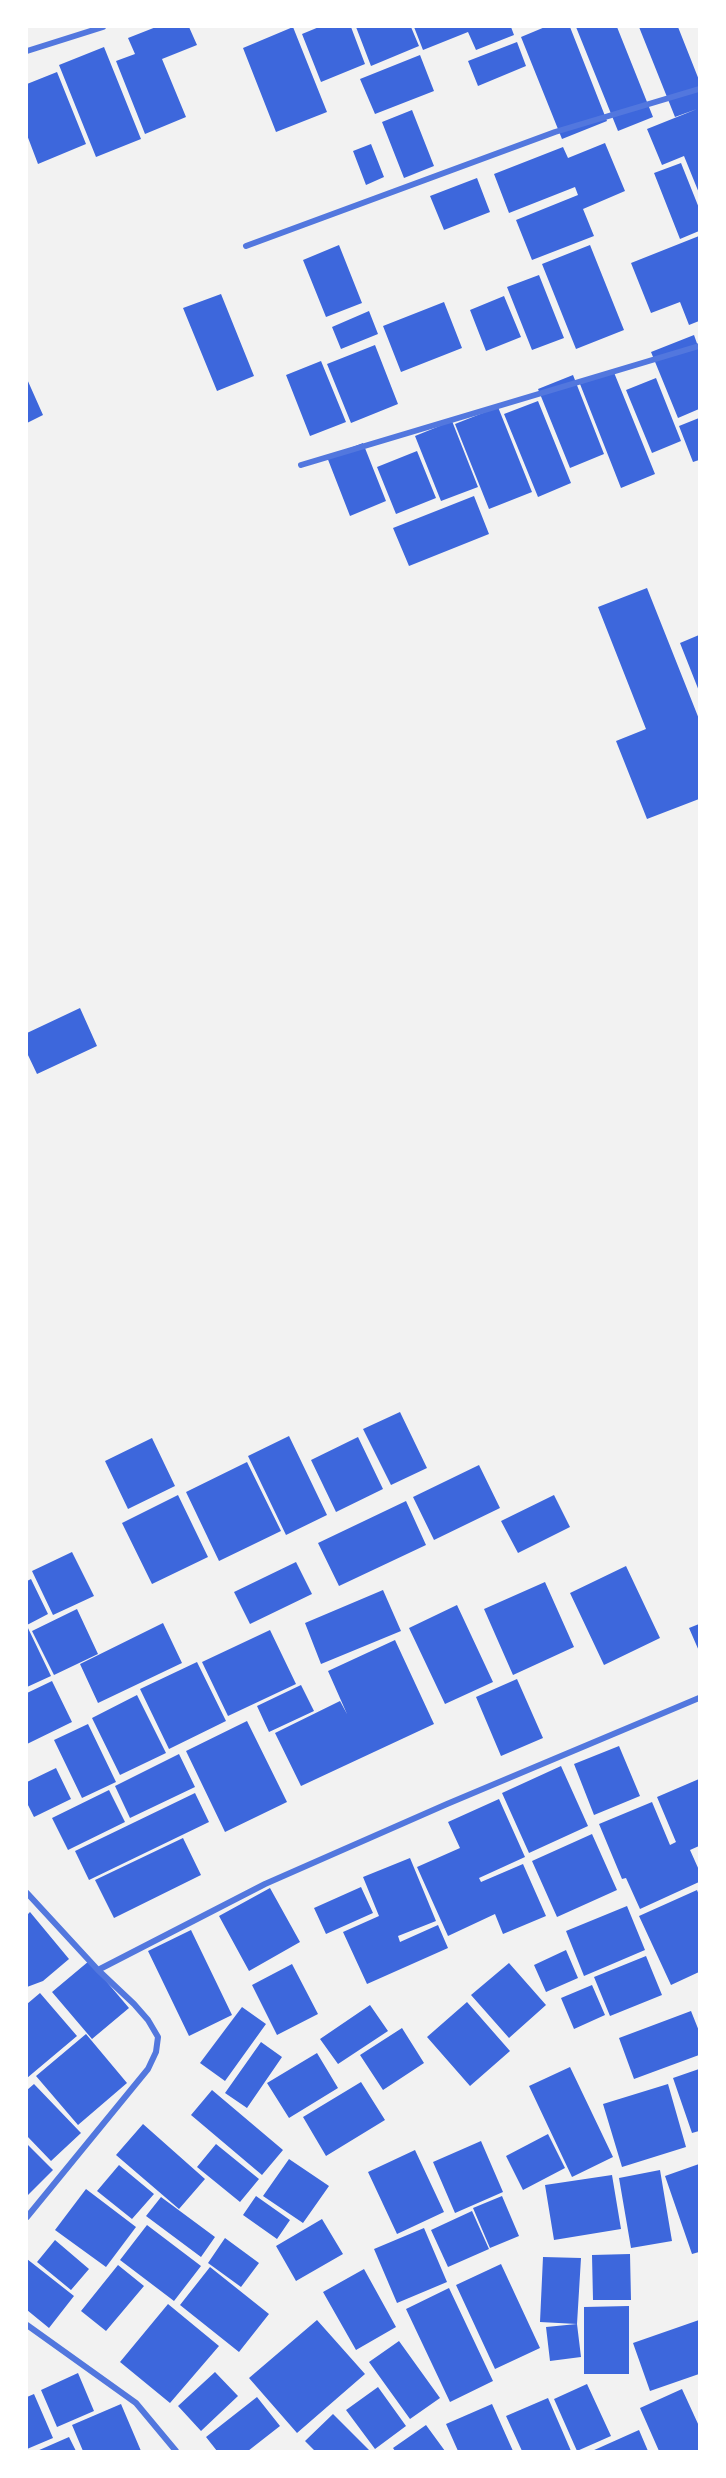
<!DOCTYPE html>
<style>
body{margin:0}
#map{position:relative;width:726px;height:2478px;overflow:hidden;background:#f2f2f2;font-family:Figtree,sans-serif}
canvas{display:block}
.frame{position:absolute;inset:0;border:28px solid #fff;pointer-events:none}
</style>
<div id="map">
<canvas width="726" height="2478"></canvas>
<div class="frame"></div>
</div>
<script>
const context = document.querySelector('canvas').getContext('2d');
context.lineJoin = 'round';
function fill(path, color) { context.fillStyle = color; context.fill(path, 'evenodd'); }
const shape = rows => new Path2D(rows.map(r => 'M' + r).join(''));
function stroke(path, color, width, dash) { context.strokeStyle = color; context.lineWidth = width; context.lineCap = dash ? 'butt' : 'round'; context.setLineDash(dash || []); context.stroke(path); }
const building = shape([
 [156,27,189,27,197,45,162,59,186,117,145,134,116,61,135,54,128,38],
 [293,27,327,112,276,132,243,48],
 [319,27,351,27,365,64,321,82,302,34],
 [356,27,411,27,419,46,371,66],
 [414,27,511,27,514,35,476,50,468,32,423,50],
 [545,27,570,27,607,121,562,139,521,37],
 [576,27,617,27,653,117,618,131],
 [639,27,678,27,699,80,699,193,684,156,662,165,647,129,697,109,675,117],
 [517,42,526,66,478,86,468,61],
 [104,47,141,139,96,157,59,65],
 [420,55,434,91,375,114,360,79],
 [57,72,86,144,38,164,27,135,27,84],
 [412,110,434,166,404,178,382,122],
 [605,143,625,191,583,209,594,236,532,260,516,220,578,195,575,187,509,213,494,174,563,147,568,158],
 [371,144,384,177,366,185,353,151],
 [681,163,699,208,699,231,680,239,654,173],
 [477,178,490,212,444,230,430,196],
 [699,236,699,321,689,325,680,302,651,313,631,263],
 [339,245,362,303,326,317,303,260],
 [590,245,624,330,576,349,542,264],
 [539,275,564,338,532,350,507,287],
 [221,294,254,376,217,391,183,308],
 [504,296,521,337,486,351,470,310],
 [444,302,462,348,401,372,383,326],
 [369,311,378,334,341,349,332,327],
 [694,335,699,349,699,409,678,418,651,352],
 [375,345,398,404,351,423,327,364],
 [321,361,346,422,310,436,286,375],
 [613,370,655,474,621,488,580,384],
 [573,375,604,454,570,468,538,389],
 [656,378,681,441,652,453,626,390],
 [27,379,43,415,27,423],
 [538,401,571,483,538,497,504,414],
 [498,407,532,492,489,509,455,424],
 [699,418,699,460,693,462,679,426],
 [452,421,478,487,441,501,415,436],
 [363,443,386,501,350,516,327,457],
 [417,451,436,498,396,514,377,467],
 [474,496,489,534,409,566,393,528],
 [647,588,699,719,699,799,647,819,616,741,646,729,598,607],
 [699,635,699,691,680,643],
 [80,1008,97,1046,37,1074,27,1053,27,1033],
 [400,1412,427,1468,391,1485,363,1429],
 [289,1436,327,1515,286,1535,248,1456],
 [358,1437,383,1489,336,1512,311,1460],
 [152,1438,175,1486,128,1509,105,1461],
 [247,1462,281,1531,219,1561,186,1492],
 [479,1465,500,1508,434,1540,413,1497],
 [178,1495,208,1557,152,1584,122,1523],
 [554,1495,570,1527,518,1553,501,1521],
 [406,1501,426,1545,339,1586,318,1543],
 [72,1552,94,1596,53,1615,32,1571],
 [296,1562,312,1594,250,1624,234,1592],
 [626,1566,660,1638,604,1665,570,1593],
 [31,1579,48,1614,27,1625,27,1581],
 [545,1582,574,1647,513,1675,484,1609],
 [383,1590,401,1631,321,1664,305,1623],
 [457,1605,493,1682,445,1704,409,1628],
 [77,1609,98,1654,54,1675,32,1631],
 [163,1623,182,1663,98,1703,80,1664],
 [699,1624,699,1651,689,1628],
 [27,1626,51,1676,27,1687],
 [270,1630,296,1684,228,1716,202,1662],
 [395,1640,434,1724,301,1786,275,1733,340,1701,347,1714,328,1671],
 [197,1662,226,1721,169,1749,140,1689],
 [517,1679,543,1738,501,1756,476,1697],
 [52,1681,72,1722,27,1744,27,1693],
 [301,1685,314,1711,269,1732,257,1706],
 [137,1695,166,1753,120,1775,92,1718],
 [247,1721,287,1802,225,1832,186,1751],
 [88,1724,116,1782,82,1798,54,1740],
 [619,1746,640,1796,594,1815,574,1764],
 [179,1754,195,1787,130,1818,115,1786],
 [561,1766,588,1826,529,1853,502,1793],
 [56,1768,71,1799,34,1817,27,1803,27,1782],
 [699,1779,699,1846,690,1850,699,1870,699,1882,640,1909,626,1878,622,1879,599,1824,652,1802,670,1845,676,1842,657,1797],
 [109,1790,125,1822,68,1850,52,1818],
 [195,1793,209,1822,89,1880,75,1851],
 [499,1799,525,1857,479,1878,481,1882,523,1864,546,1916,503,1934,495,1914,448,1936,417,1867,460,1848,448,1822],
 [592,1834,617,1890,557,1917,532,1861],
 [183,1838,201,1875,114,1918,95,1880],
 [410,1858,436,1921,398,1936,400,1942,438,1925,448,1948,367,1984,343,1932,379,1916,363,1877],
 [361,1887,373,1913,326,1934,314,1908],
 [270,1888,300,1942,249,1971,219,1916],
 [697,1890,699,1895,699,1972,671,1985,639,1916],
 [627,1906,645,1950,584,1976,566,1931],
 [30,1912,69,1959,43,1981,27,1987,27,1915],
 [191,1930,232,2015,189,2036,148,1951],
 [566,1950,578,1978,546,1992,534,1965],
 [646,1956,662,1995,610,2016,594,1977],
 [89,1961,129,2008,92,2039,52,1992],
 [509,1963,546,2005,509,2038,471,1995],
 [292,1964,318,2014,277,2035,252,1985],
 [592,1985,605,2015,574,2029,561,1998],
 [40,1993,77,2036,27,2078,27,2004],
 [467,2002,510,2051,470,2086,427,2037],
 [370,2005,388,2031,338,2064,320,2039],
 [242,2007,266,2024,225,2081,200,2063],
 [691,2011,699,2031,699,2055,634,2079,619,2038],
 [402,2028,424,2063,383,2090,360,2055],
 [86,2034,127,2083,78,2125,36,2076],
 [261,2042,282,2057,247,2108,225,2093],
 [317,2053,338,2088,289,2118,267,2083],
 [570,2067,613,2157,572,2177,529,2086],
 [699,2069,699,2131,692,2133,673,2078],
 [361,2082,385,2120,326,2156,303,2117],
 [34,2084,81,2133,51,2161,27,2136,27,2090],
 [668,2084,686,2147,622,2167,603,2104],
 [212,2090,283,2150,262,2175,191,2115],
 [143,2124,205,2179,179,2209,116,2155],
 [548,2134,565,2168,523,2190,506,2156],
 [481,2141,503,2192,455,2213,433,2162],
 [27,2144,53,2170,27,2196],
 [216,2144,259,2179,240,2202,197,2167],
 [415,2150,444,2212,397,2234,368,2172],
 [289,2159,329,2186,303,2223,263,2196],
 [699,2164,699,2252,692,2254,665,2176],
 [119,2165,154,2194,132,2219,97,2191],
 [660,2170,672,2241,631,2248,619,2178],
 [612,2175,621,2229,554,2240,545,2185],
 [86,2189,136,2227,106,2267,55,2230],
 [256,2196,290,2220,277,2239,243,2215],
 [502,2196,519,2236,490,2248,473,2208],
 [161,2197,215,2237,201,2257,146,2216],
 [472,2211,489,2249,448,2267,431,2230],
 [322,2219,343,2254,296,2281,276,2246],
 [147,2225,201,2266,174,2301,120,2260],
 [424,2228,447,2282,397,2303,374,2249],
 [225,2238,259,2263,241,2287,208,2263],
 [55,2240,89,2269,71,2290,37,2262],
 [630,2254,631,2300,593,2300,592,2255],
 [543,2257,581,2258,577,2324,581,2357,550,2361,546,2327,577,2324,540,2322],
 [27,2259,74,2296,49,2328,27,2310],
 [501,2264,540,2348,495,2369,456,2285],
 [118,2265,144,2286,106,2331,81,2311],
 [210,2267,269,2314,239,2352,180,2305],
 [364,2269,396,2327,356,2350,323,2292],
 [449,2288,493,2381,450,2402,406,2309],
 [168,2304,219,2346,170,2403,120,2362],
 [629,2306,629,2374,584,2374,584,2307],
 [317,2320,365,2374,297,2433,249,2378],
 [699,2320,699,2374,650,2391,633,2343],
 [399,2341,440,2398,410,2419,369,2362],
 [215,2372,238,2396,201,2431,178,2406],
 [78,2373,94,2411,57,2427,41,2390],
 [587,2384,611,2436,577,2451,554,2399],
 [378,2387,406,2426,375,2449,346,2410],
 [682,2389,699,2426,699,2450,659,2451,640,2408],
 [34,2394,53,2438,27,2449,27,2397],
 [257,2397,280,2426,248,2451,217,2451,206,2437],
 [548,2398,571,2451,522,2451,506,2416],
 [121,2404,141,2451,83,2451,72,2425],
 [492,2404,513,2451,458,2451,446,2424],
 [333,2414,370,2451,315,2451,305,2441],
 [426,2425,445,2451,395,2451,393,2448],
 [639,2430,648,2451,592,2451],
 [69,2437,76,2451,37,2451]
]);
const minor = shape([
 [27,51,103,27],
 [246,246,555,132,699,89],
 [301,465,699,346],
 [27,1893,98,1970,134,2004,148,2020,158,2037,156,2052,148,2069,27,2217],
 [98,1970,265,1884,447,1804,699,1698],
 [27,2325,136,2403,176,2451]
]);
fill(building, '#3d67dc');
stroke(minor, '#5277de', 6);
</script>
